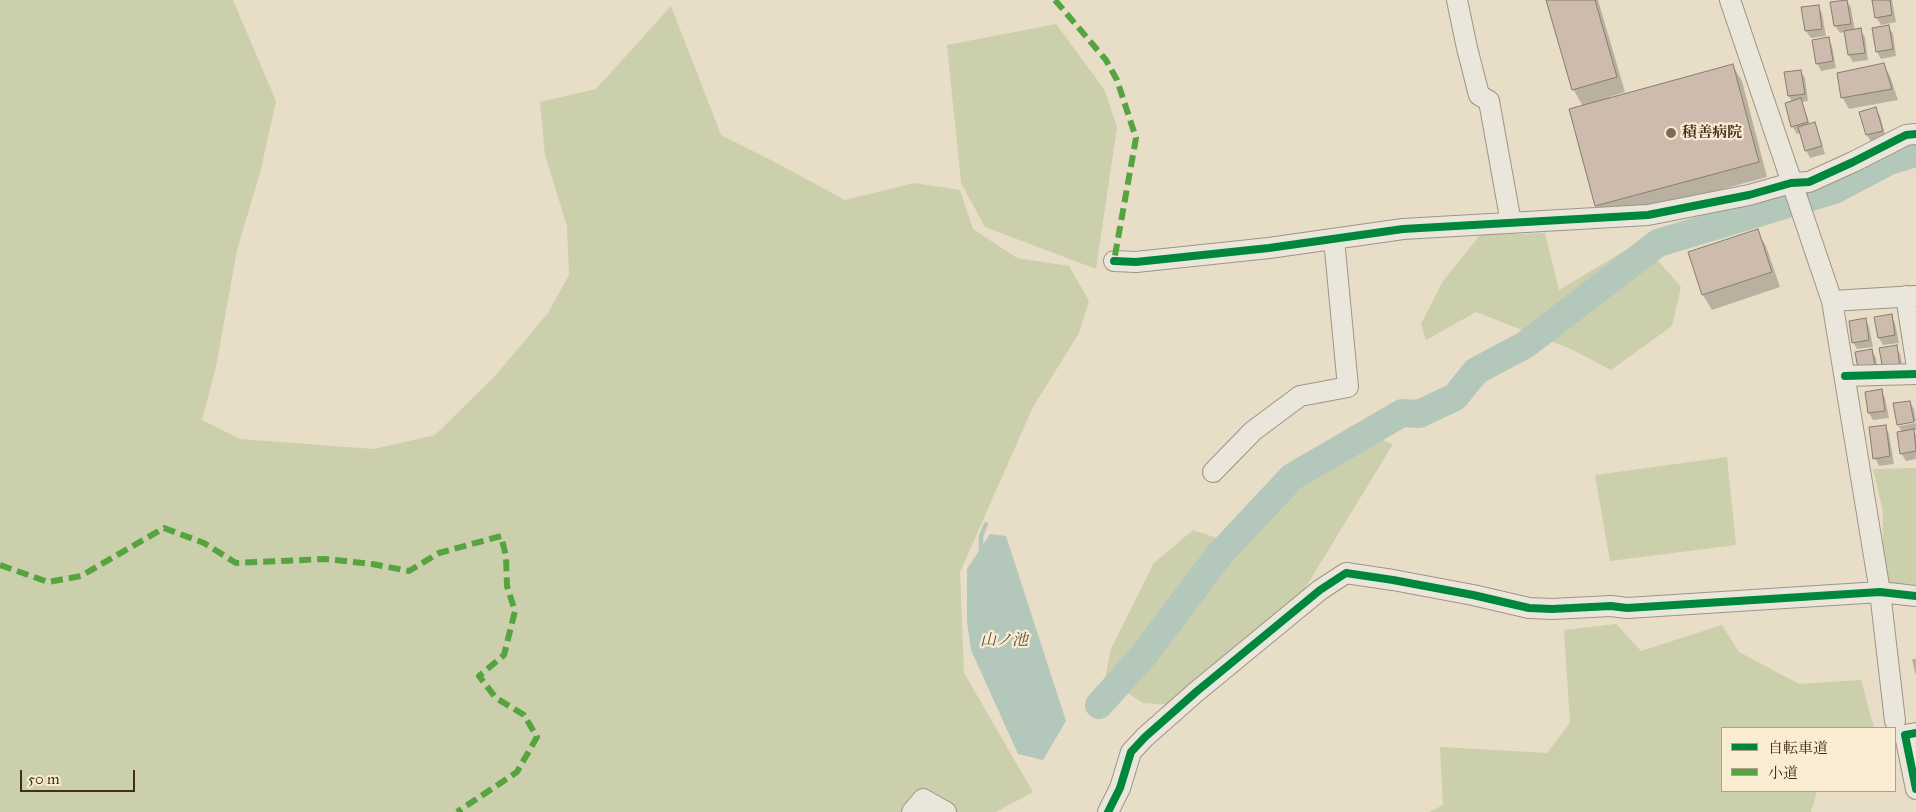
<!DOCTYPE html>
<meta charset="utf-8">
<style>
body{margin:0}
#map{position:relative;width:1916px;height:812px;overflow:hidden;background:#e8ddc7;font-family:"IM FELL Great Primer","Noto Serif JP",serif}
canvas{display:block}
.legend{position:absolute;left:1721px;top:727px;width:175px;height:65px;box-sizing:border-box;background:#f9ecd2;border:1px solid #b0a088;margin:0;padding:6px 9px;list-style:none;font-size:15px;color:#422e1a}
.legend li{display:flex;align-items:center;gap:10px;height:25px}
.legend b{width:25px;border:1px solid #b0a088}
.scale{position:absolute;left:20px;top:770px;width:115px;height:22px;box-sizing:border-box;border:2px solid #422e1a;border-top:0;padding-left:6px;font-size:15px;line-height:18px;white-space:nowrap;color:#422e1a;-webkit-text-stroke:4px #f9ecd2;paint-order:stroke}
</style>
<div id="map">
<canvas width="1916" height="812"></canvas>
<ul class="legend">
<li><b style="height:6px;background:#00873e"></b>自転車道</li>
<li><b style="height:6px;background:#55a440"></b>小道</li>
</ul>
<div class="scale">50 m</div>
</div>
<script>
const context = document.querySelector('canvas').getContext('2d');
context.lineJoin = 'round';
function fill(path, color) { context.fillStyle = color; context.fill(path, 'evenodd'); }
const shape = rows => new Path2D(rows.map(r => 'M' + r).join(''));
function stroke(path, color, width, dash) { context.strokeStyle = color; context.lineWidth = width; context.lineCap = dash ? 'butt' : 'round'; context.setLineDash(dash || []); context.stroke(path); }
function label(font, color, halo, rows, align = 'center') {
  context.font = font + ' "IM FELL Great Primer","Noto Serif JP",serif'; context.lineWidth = 4.5; context.setLineDash([]); context.textBaseline = 'middle'; context.strokeStyle = halo; context.fillStyle = color; for (const [text, x, y, turn = 0] of rows) {
    context.save(); context.translate(x, y); context.rotate((+turn || 0) * Math.PI / 180); context.textAlign = isNaN(turn) ? turn : align; if (halo) context.strokeText(text, 0, 0); context.fillText(text, 0, 0); context.restore();
  }
}
const green = shape([
 [0,0,233,0,276,101,260,173,237,250,216,367,202,420,240,439,374,449,435,435,495,376,548,313,569,275,567,226,545,155,540,102,596,89,671,6,721,135,771,160,845,200,914,183,960,190,973,229,1017,258,1069,266,1089,301,1079,333,1033,407,960,572,964,673,1033,792,996,812,0,812],
 [1056,24,1104,89,1117,127,1096,269,985,227,961,183,947,45],
 [1545,233,1559,290,1641,241,1681,287,1672,326,1611,370,1571,349,1476,312,1426,340,1421,324,1443,281,1480,235],
 [1349,427,1393,444,1301,595,1193,706,1143,703,1105,679,1111,649,1154,563,1193,530,1235,544],
 [1727,457,1736,545,1610,561,1595,475],
 [1916,468,1916,585,1882,582,1883,512,1873,469],
 [1616,624,1641,651,1722,625,1739,652,1799,684,1861,680,1874,728,1722,728,1722,791,1817,791,1811,812,1429,812,1443,805,1440,747,1547,753,1570,723,1564,630]
]);
const water = shape([
 [990,534,1006,536,1066,721,1043,760,1018,754,971,650,967,622,967,569]
]);
const shadow = shape([
 [1548,0,1598,0,1625,92,1609,97,1609,99,1733,66,1742,81,1767,177,1605,221,1596,206,1571,110,1583,106,1573,89],
 [1874,0,1892,0,1896,22,1881,25,1876,17],
 [1847,1,1851,8,1855,31,1860,30,1865,37,1868,60,1853,62,1849,55,1845,32,1840,33,1835,26,1832,3],
 [1818,6,1822,13,1826,36,1811,38,1806,31,1803,8],
 [1888,26,1893,34,1896,56,1881,59,1877,52],
 [1828,38,1832,46,1836,68,1821,71,1817,63],
 [1884,65,1890,76,1898,100,1849,109,1842,97],
 [1800,71,1805,78,1808,101,1802,102,1810,125,1814,124,1818,131,1825,154,1810,158,1806,150,1801,132,1797,134,1792,126,1792,102,1789,96,1785,73],
 [1876,109,1880,116,1886,138,1871,142,1867,135,1861,113],
 [1757,231,1766,246,1780,287,1712,310,1703,295,1690,253],
 [1891,315,1895,323,1899,343,1883,345,1879,338,1876,318],
 [1865,319,1869,327,1873,347,1857,349,1853,342],
 [1896,347,1900,354,1904,374,1888,377],
 [1872,351,1876,358,1879,378,1864,381],
 [1881,390,1885,398,1889,418,1873,420,1869,413,1866,393],
 [1910,402,1914,409,1916,421,1899,424,1899,426,1916,423,1916,430,1913,430,1916,435,1916,459,1906,461,1901,453,1902,432,1898,425],
 [1885,426,1889,434,1894,464,1879,466,1875,458],
 [1912,659,1916,659,1916,675,1915,673]
]);
const stream = shape([
 [981,553,981,536,986,524]
]);
const river = shape([
 [1099,705,1143,656,1219,555,1292,477,1402,413,1419,414,1455,397,1476,371,1525,345,1658,243,1834,190,1889,161,1916,153]
]);
const building = shape([
 [1546,0,1595,0,1617,77,1572,90,1546,0],
 [1847,0,1851,24,1834,26,1830,2,1847,0],
 [1872,0,1890,0,1892,15,1875,18,1872,0],
 [1819,5,1822,29,1805,31,1801,7,1819,5],
 [1889,25,1893,49,1876,52,1872,28,1889,25],
 [1861,28,1865,53,1848,55,1844,31,1861,28],
 [1829,37,1833,61,1816,64,1812,40,1829,37],
 [1884,63,1892,89,1841,98,1837,73,1884,63],
 [1733,64,1759,162,1595,206,1569,109,1733,64],
 [1801,70,1805,94,1788,96,1784,72,1801,70],
 [1801,98,1808,122,1791,127,1785,103,1801,98],
 [1876,107,1883,131,1866,135,1859,112,1876,107],
 [1815,122,1822,146,1805,151,1798,127,1815,122],
 [1758,229,1772,272,1702,295,1688,252,1758,229],
 [1892,314,1895,335,1878,338,1874,317,1892,314],
 [1866,318,1869,340,1852,343,1849,321,1866,318],
 [1897,345,1900,367,1883,370,1879,348,1897,345],
 [1872,349,1876,371,1859,374,1855,352,1872,349],
 [1882,389,1885,411,1868,413,1865,392,1882,389],
 [1910,401,1914,422,1897,425,1893,403,1910,401],
 [1886,425,1890,456,1873,459,1869,427,1886,425],
 [1914,429,1916,451,1900,454,1897,432,1914,429]
]);
const minor = shape([
 [1457,0,1467,48,1479,95,1489,101,1511,223],
 [1730,0,1832,301,1880,592,1895,721],
 [1114,261,1136,262,1269,248,1403,229,1648,215,1749,195,1791,183,1809,182,1853,162,1906,135,1916,134],
 [1906,296,1916,361],
 [1832,301,1916,296],
 [1845,376,1916,374],
 [1213,472,1253,431,1300,396,1348,387,1334,239],
 [1916,733,1905,735,1916,789],
 [912,812,923,799,946,812],
 [1108,812,1120,788,1131,752,1145,737,1196,692,1320,590,1346,573,1393,580,1473,595,1529,608,1552,609,1611,606,1627,608,1880,592,1916,596]
]);
const quiet = shape([
 [1055,0,1106,60,1117,80,1136,138,1114,261],
 [0,565,48,582,81,576,164,528,204,543,236,563,325,559,372,564,409,571,439,553,501,536,506,556,507,586,515,611,504,655,479,676,496,698,524,715,537,737,517,772,457,812]
]);
const cycleway = shape([
 [1114,261,1136,262,1269,248,1403,229,1648,215,1749,195,1791,183,1809,182,1853,162,1906,135,1916,134],
 [1845,376,1916,374],
 [1916,733,1905,735,1916,789],
 [1108,812,1120,788,1131,752,1145,737,1196,692,1320,590,1346,573,1393,580,1473,595,1529,608,1552,609,1611,606,1627,608,1880,592,1916,596]
]);
const markers = [
 [1671,133,6,"#7c6b57"]
];
const poiNames = [
 ["積善病院",1682,133]
];
const waterNames = [
 ["山ノ池",1004,641]
];
fill(green, '#cccfab');
fill(water, '#b4c7bb');
fill(shadow, '#0003');
stroke(stream, '#b4c7bb', 4.5);
stroke(river, '#b4c7bb', 28);
fill(building, '#cdbbad');
stroke(building, '#867d6f', 1);
stroke(minor, '#9d9486', 22);
stroke(minor, '#ebe6db', 20);
stroke(quiet, '#55a440', 6, [12, 6]);
stroke(cycleway, '#00873e', 8);
for (const [x, y, r, color] of markers) { const dot = new Path2D(); dot.arc(x, y, r, 0, 2 * Math.PI); context.fillStyle = color; context.fill(dot); stroke(dot, '#f9ecd2', 2); }
label('bold 15px', '#422e1a', '#f9ecd2', poiNames, 'left');
label('italic 16px', '#595241', '#f9ecd2', waterNames);
</script>
